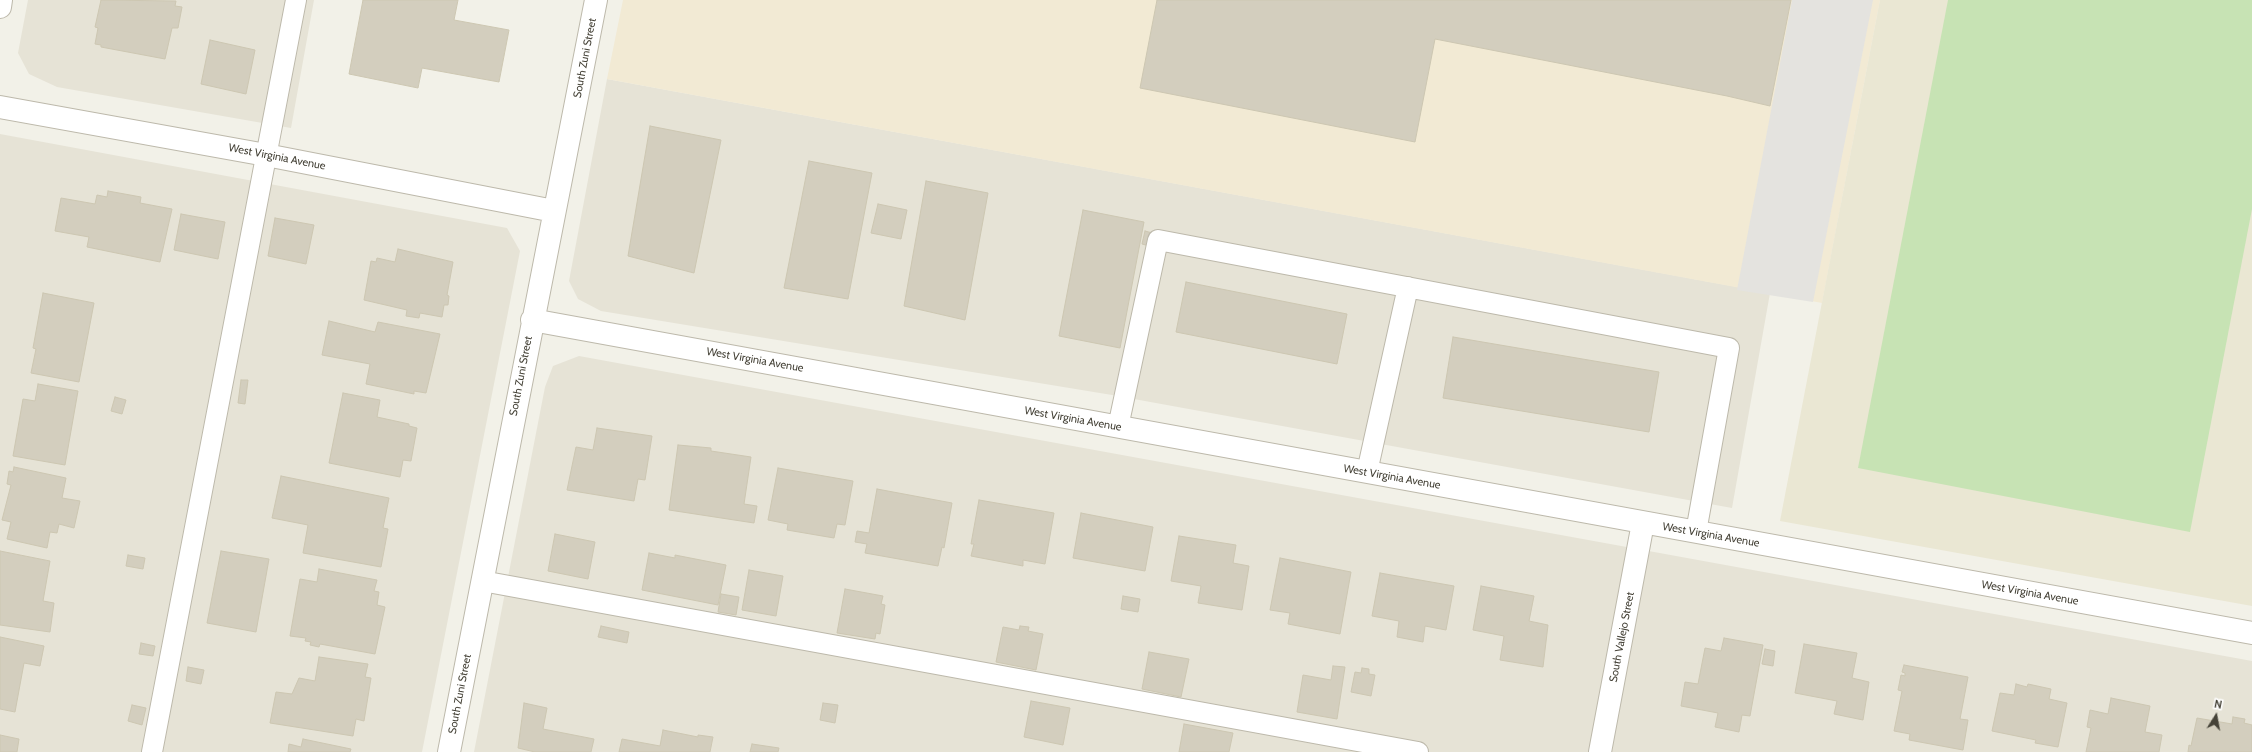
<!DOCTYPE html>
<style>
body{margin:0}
#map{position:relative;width:2252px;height:752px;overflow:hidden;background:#f2f1e8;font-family:Cabin,sans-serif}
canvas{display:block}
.north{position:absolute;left:2196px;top:696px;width:40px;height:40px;-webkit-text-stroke:3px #fff;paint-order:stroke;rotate:11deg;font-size:11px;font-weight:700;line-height:16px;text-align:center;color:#454237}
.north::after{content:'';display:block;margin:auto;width:14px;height:18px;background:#454237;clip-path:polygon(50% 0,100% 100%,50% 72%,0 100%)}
</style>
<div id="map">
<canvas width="2252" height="752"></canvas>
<div class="north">N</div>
</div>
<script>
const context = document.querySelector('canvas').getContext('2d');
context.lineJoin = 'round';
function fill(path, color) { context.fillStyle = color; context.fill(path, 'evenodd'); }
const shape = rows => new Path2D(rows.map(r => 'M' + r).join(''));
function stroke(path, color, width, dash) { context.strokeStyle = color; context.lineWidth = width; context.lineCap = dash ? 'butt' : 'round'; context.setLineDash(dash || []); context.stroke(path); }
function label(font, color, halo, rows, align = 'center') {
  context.font = font + ' Cabin,sans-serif'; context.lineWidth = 3; context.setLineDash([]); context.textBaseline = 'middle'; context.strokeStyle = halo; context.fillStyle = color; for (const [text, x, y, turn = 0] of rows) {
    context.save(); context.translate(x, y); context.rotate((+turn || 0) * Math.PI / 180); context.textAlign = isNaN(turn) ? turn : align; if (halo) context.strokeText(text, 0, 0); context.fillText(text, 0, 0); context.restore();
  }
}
const residential = shape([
 [28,0,314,0,291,128,57,87,29,74,18,53],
 [607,79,1770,293,1732,508,1112,395,601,311,578,299,569,281],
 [0,134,507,228,520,251,422,752,0,752],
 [579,356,2252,661,2252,752,474,752,545,387,553,366]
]);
const commercial = shape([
 [623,0,1880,0,1822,303,607,79]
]);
const education = shape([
 [1880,0,2252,0,2252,606,1780,521]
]);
const green = shape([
 [1948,0,2252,0,2252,209,2190,532,1858,468]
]);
const parking = shape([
 [1792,0,1873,0,1813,302,1737,290]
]);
const building = shape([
 [101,0,176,1,175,6,182,7,178,28,172,28,165,59,101,47,101,45,95,44,98,28,95,27,101,0],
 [363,0,458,0,454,20,509,30,499,82,422,68,418,88,349,74,363,0],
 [1157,0,1791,0,1770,106,1727,96,1435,39,1415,142,1140,88,1157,0],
 [210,40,255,50,246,94,201,84,210,40],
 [650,126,721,140,694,273,628,256,650,126],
 [809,161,872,173,848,299,784,288,809,161],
 [926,181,988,193,965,320,904,306,926,181],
 [108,191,141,197,140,203,172,209,160,262,87,247,89,237,55,231,61,198,95,204,97,195,107,197,108,191],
 [878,204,907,210,901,239,871,233,878,204],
 [1083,210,1144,222,1120,348,1059,336,1083,210],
 [181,214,225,222,218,259,174,250,181,214],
 [275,218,314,225,306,264,268,256,275,218],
 [1145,231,1156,234,1153,247,1142,244,1145,231],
 [398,249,453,262,447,295,449,296,448,305,444,305,442,317,420,313,419,318,406,316,407,310,364,300,371,261,376,262,377,258,395,262,398,249],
 [1186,282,1347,314,1337,364,1176,332,1186,282],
 [43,293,94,303,79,382,31,373,36,349,33,348,43,293],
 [329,321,375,332,378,322,440,334,426,393,414,391,414,394,366,384,370,364,322,355,329,321],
 [1453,337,1659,372,1649,432,1443,398,1453,337],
 [241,380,248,380,245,404,238,403,241,380],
 [38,384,78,391,65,465,13,456,23,399,35,401,38,384],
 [343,393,380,400,377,417,409,424,409,426,417,428,411,461,403,460,400,477,329,463,343,393],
 [115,397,126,400,122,414,111,411,115,397],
 [597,428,652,436,645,480,638,479,634,501,567,490,576,447,593,450,597,428],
 [678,445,711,448,711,451,751,457,744,504,757,506,754,523,669,510,678,445],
 [14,467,66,478,62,498,80,501,74,528,59,524,57,533,50,532,47,548,7,539,11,522,2,520,11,485,7,484,9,471,13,472,14,467],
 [778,468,853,481,845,525,837,524,834,538,787,530,788,524,768,520,778,468],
 [281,476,389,498,383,528,388,529,381,567,303,553,308,525,272,518,281,476],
 [877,489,952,503,944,548,942,547,938,566,865,553,867,544,855,542,857,531,869,533,877,489],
 [979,500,1054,513,1045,564,1023,560,1023,566,971,556,974,544,971,544,979,500],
 [1081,513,1153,527,1145,571,1073,558,1081,513],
 [555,534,595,542,588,579,548,571,555,534],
 [1179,536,1236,545,1233,563,1249,566,1242,610,1198,603,1201,586,1171,581,1179,536],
 [0,551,50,561,43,601,54,603,50,632,0,625,0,551],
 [221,551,269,559,256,632,207,623,221,551],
 [649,553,675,558,675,555,726,565,718,605,642,590,649,553],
 [128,555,145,558,143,569,126,566,128,555],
 [1280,558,1351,572,1340,634,1288,624,1290,613,1270,610,1280,558],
 [319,569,377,580,374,591,379,592,377,605,385,607,375,654,320,644,319,647,310,645,311,642,305,641,306,638,290,636,300,579,317,582,319,569],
 [749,570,783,576,776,616,742,610,749,570],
 [1380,573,1454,586,1446,630,1425,626,1423,642,1397,637,1399,621,1372,616,1380,573],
 [1481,586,1534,596,1529,621,1548,625,1543,667,1500,660,1504,636,1473,630,1481,586],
 [845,589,883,596,881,604,885,605,880,634,876,633,875,639,837,633,845,589],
 [721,594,739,597,736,615,718,612,721,594],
 [1123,596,1140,599,1138,612,1121,609,1123,596],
 [601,626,629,632,627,643,598,637,601,626],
 [1020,626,1029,627,1028,631,1043,634,1036,670,996,662,1003,627,1019,630,1020,626],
 [0,637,44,646,40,666,24,663,15,712,0,709,0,637],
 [1724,638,1763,645,1750,716,1742,715,1739,732,1715,727,1718,713,1681,706,1685,682,1698,684,1705,648,1721,651,1724,638],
 [141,643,155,646,153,656,139,654,141,643],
 [1804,644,1857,653,1852,678,1869,682,1863,720,1834,714,1837,701,1795,693,1804,644],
 [1765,649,1775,651,1773,666,1762,664,1765,649],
 [1149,652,1189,659,1181,697,1142,689,1149,652],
 [319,657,368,664,365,677,371,678,364,721,356,719,353,736,270,723,276,692,292,694,299,678,315,681,319,657],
 [1904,665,1968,677,1960,719,1968,720,1963,750,1909,740,1910,734,1894,731,1902,691,1898,690,1901,675,1905,676,1905,673,1902,672,1904,665],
 [1333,666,1345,667,1337,719,1297,712,1303,675,1331,680,1333,666],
 [188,667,204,670,201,684,186,681,188,667],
 [1362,668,1369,669,1369,674,1375,675,1371,696,1351,692,1355,672,1361,673,1362,668],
 [2016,684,2027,687,2028,684,2051,689,2049,699,2067,703,2058,747,2035,743,2036,740,1992,731,2000,693,2014,695,2016,684],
 [2111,698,2150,706,2145,732,2162,735,2159,752,2086,752,2091,728,2087,727,2090,710,2108,714,2111,698],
 [1031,701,1070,708,1063,745,1024,737,1031,701],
 [524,703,547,708,543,729,594,739,591,752,535,752,518,748,524,703],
 [823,703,838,705,835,723,820,720,823,703],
 [132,705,146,708,142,725,128,721,132,705],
 [2233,717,2245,719,2244,723,2252,725,2252,752,2188,752,2189,745,2191,746,2197,718,2232,724,2233,717],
 [1184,724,1233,733,1229,752,1179,752,1184,724],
 [663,730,698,737,698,735,713,737,710,752,619,752,622,739,660,746,663,730],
 [0,735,19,739,17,752,0,752,0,735],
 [303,739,351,749,350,752,288,752,289,744,301,747,303,739],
 [752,744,779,748,778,752,750,752,752,744]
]);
const lane = shape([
 [1118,427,1158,240,1729,348,1696,532],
 [1367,472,1408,287],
 [482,581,1418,752],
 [152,752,296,0]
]);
const street = shape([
 [0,7,1,0],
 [0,107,266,155,554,211],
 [532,320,2252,633],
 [449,752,596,0],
 [1600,752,1643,523]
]);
const streetNames = [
 ["South Zuni Street",585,58,-79],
 ["West Virginia Avenue",277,157,11],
 ["West Virginia Avenue",755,360,10],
 ["South Zuni Street",521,376,-79],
 ["West Virginia Avenue",1073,419,10],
 ["West Virginia Avenue",1392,477,10],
 ["West Virginia Avenue",1711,535,10],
 ["West Virginia Avenue",2030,593,10],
 ["South Vallejo Street",1622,637,-79],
 ["South Zuni Street",460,694,-79]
];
fill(residential, '#e6e3d6');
fill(commercial, '#f2ead4');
fill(education, '#eae7d3');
fill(green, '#c7e3b4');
fill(parking, '#e4e3df');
fill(building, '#d3cebe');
stroke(building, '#cdc7b2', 1);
stroke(lane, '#bdb9ab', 22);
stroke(street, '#bdb9ab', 24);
stroke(lane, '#fff', 20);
stroke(street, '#fff', 22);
label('11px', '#454237', '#fff', streetNames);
</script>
